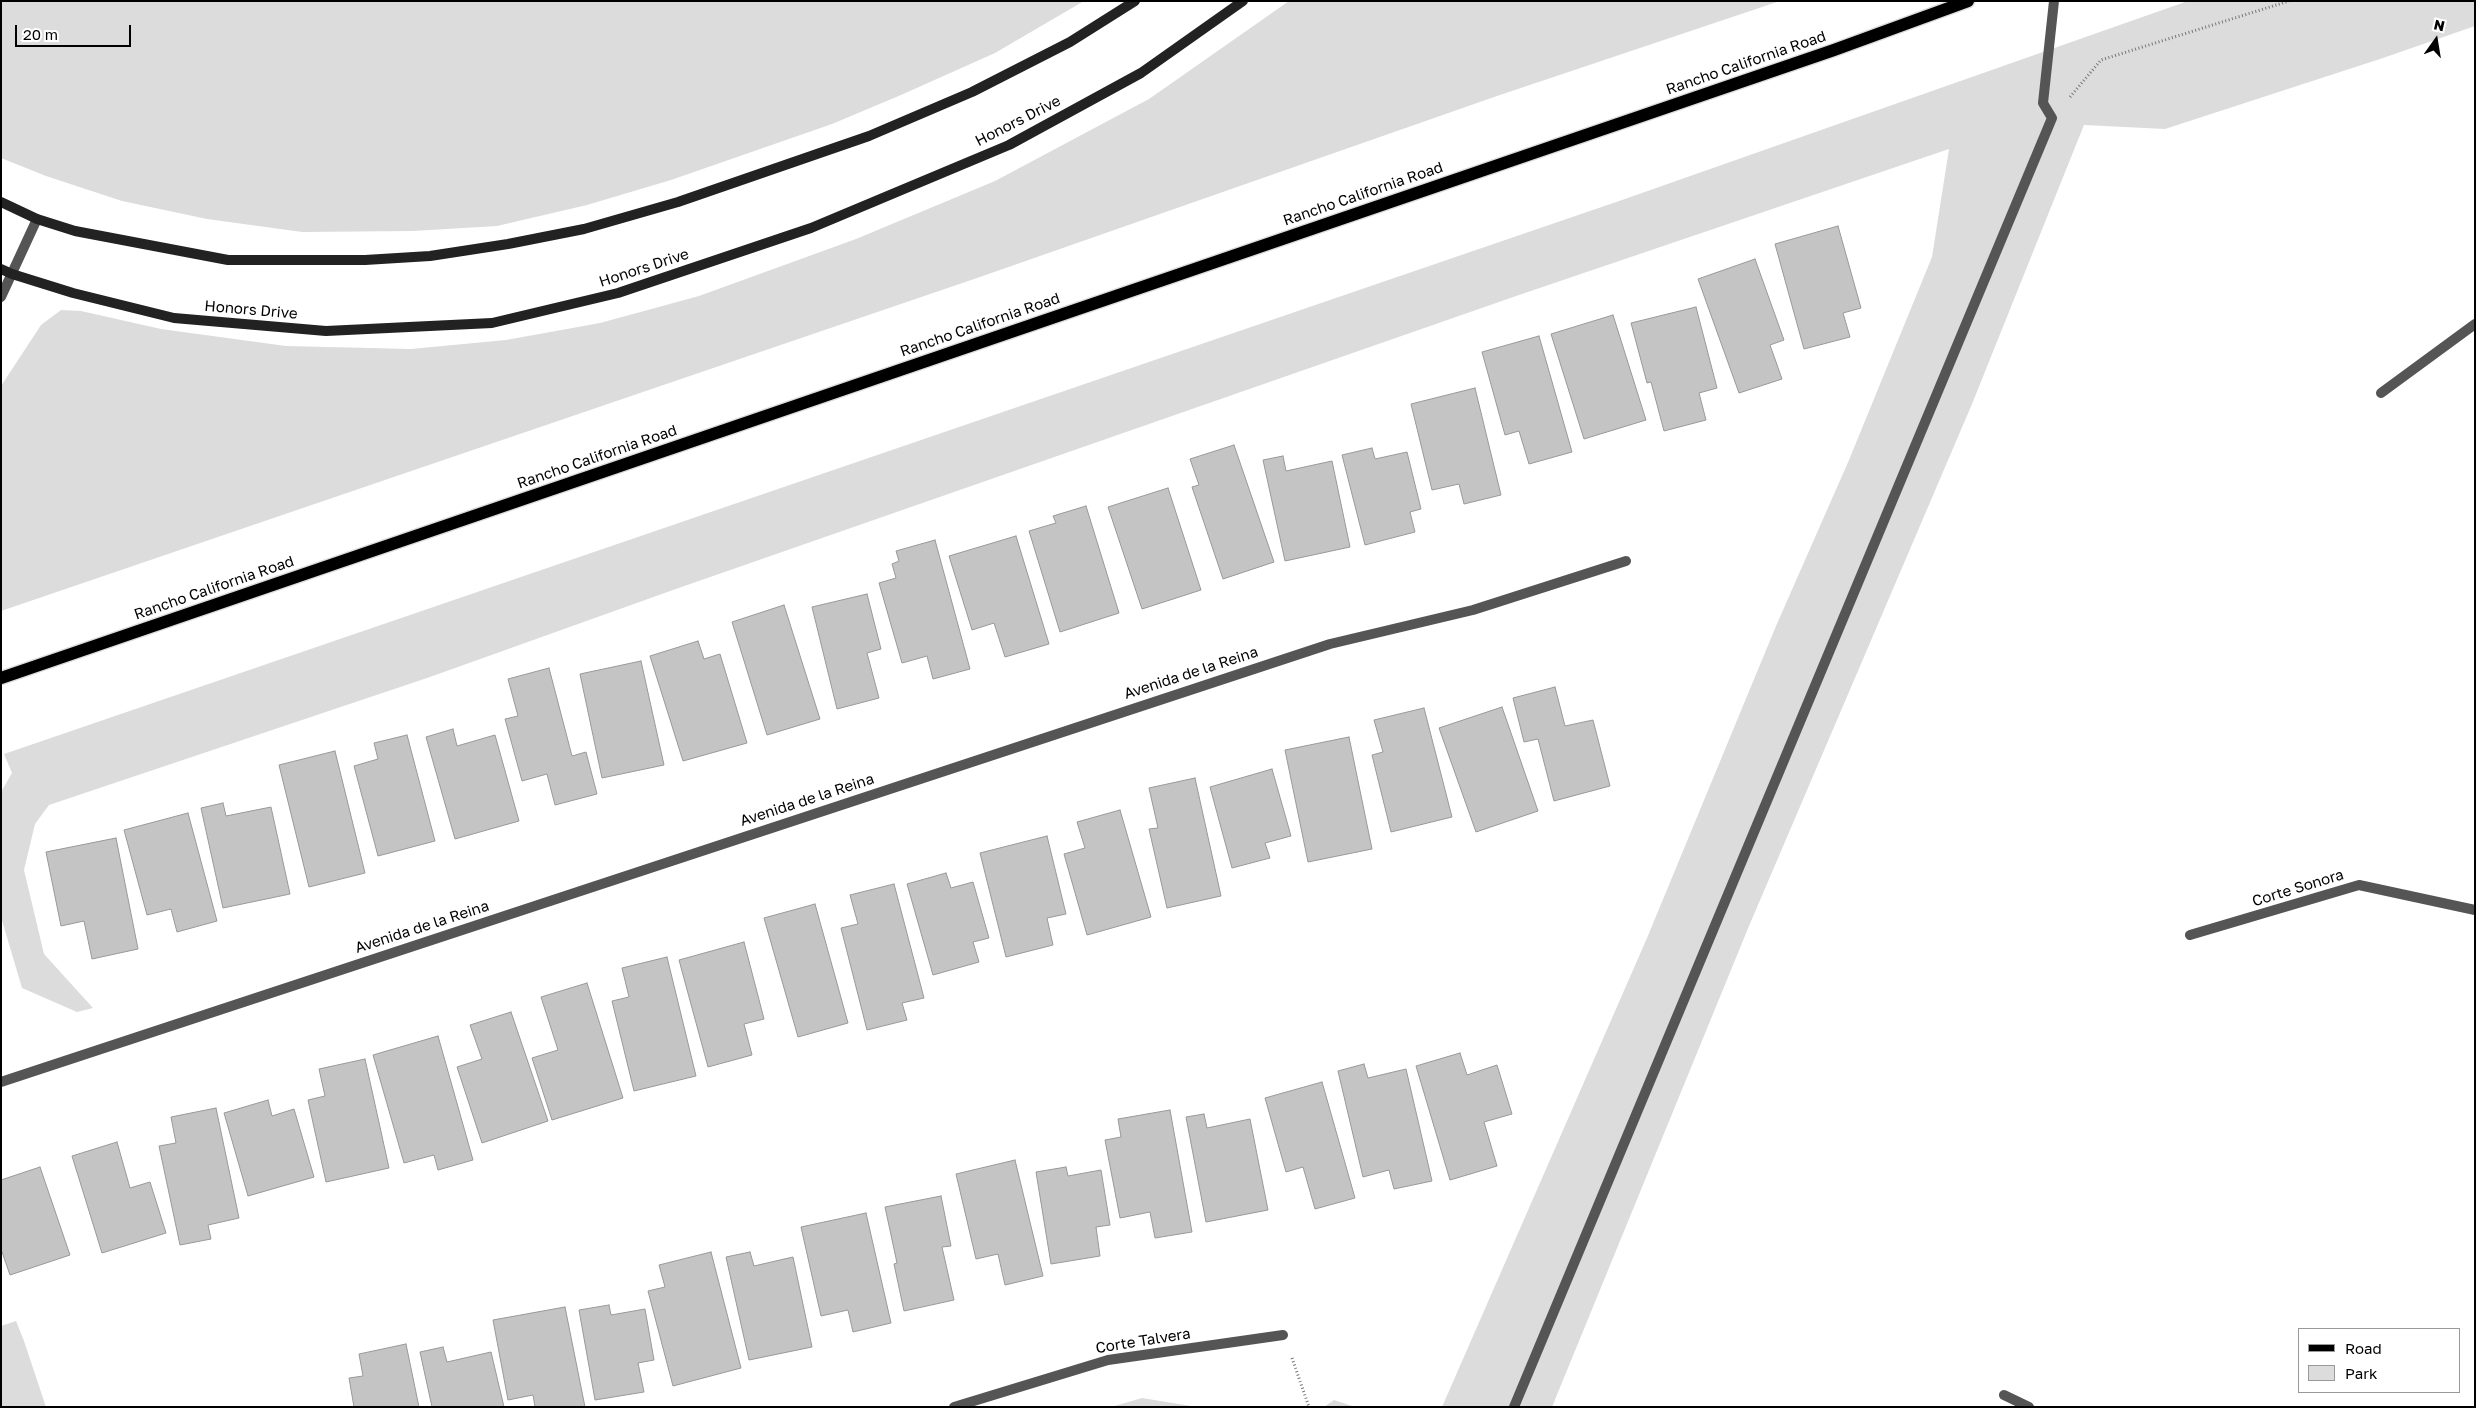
<!DOCTYPE html>
<style>
body{margin:0}
#map{position:relative;width:2476px;height:1408px;overflow:hidden;background:#fff;font-family:"Golos Text",sans-serif}
canvas{display:block}
.frame{position:absolute;inset:0;border:2px solid #000;pointer-events:none}
.legend{position:absolute;left:2298px;top:1328px;width:162px;height:65px;box-sizing:border-box;background:#fff;border:1px solid #999;margin:0;padding:6px 9px;list-style:none;font-size:15px;color:#000}
.legend li{display:flex;align-items:center;gap:10px;height:25px}
.legend b{width:25px;border:1px solid #999}
.north{position:absolute;left:2411px;top:15px;width:50px;height:50px;-webkit-text-stroke:4px #fff;paint-order:stroke;rotate:13deg;font-size:14px;font-weight:700;line-height:20px;text-align:center;color:#000}
.north::after{content:'';display:block;margin:auto;width:18px;height:22px;background:#000;clip-path:polygon(50% 0,100% 100%,50% 72%,0 100%)}
.scale{position:absolute;left:15px;top:25px;width:116px;height:22px;box-sizing:border-box;border:2px solid #000;border-top:0;padding-left:6px;font-size:15px;line-height:18px;white-space:nowrap;color:#000;-webkit-text-stroke:4px #fff;paint-order:stroke}
</style>
<div id="map">
<canvas width="2476" height="1408"></canvas>
<div class="frame"></div>
<ul class="legend">
<li><b style="height:6px;background:#000"></b>Road</li>
<li><b style="height:14px;background:#dcdcdc"></b>Park</li>
</ul>
<div class="north">N</div>
<div class="scale">20 m</div>
</div>
<script>
const context = document.querySelector('canvas').getContext('2d');
context.lineJoin = 'round';
function fill(path, color) { context.fillStyle = color; context.fill(path, 'evenodd'); }
const shape = rows => new Path2D(rows.map(r => 'M' + r).join(''));
function stroke(path, color, width, dash) { context.strokeStyle = color; context.lineWidth = width; context.lineCap = dash ? 'butt' : 'round'; context.setLineDash(dash || []); context.stroke(path); }
function label(font, color, halo, rows, align = 'center') {
  context.font = font + ' "Golos Text",sans-serif'; context.lineWidth = 4.5; context.setLineDash([]); context.textBaseline = 'middle'; context.strokeStyle = halo; context.fillStyle = color; for (const [text, x, y, turn = 0] of rows) {
    context.save(); context.translate(x, y); context.rotate((+turn || 0) * Math.PI / 180); context.textAlign = isNaN(turn) ? turn : align; if (halo) context.strokeText(text, 0, 0); context.fillText(text, 0, 0); context.restore();
  }
}
const green = shape([
 [1,1,1084,1,995,53,901,95,832,124,671,180,587,205,497,226,413,231,302,232,207,219,122,201,46,176,1,158],
 [1289,1,1780,1,1497,96,980,277,1,611,1,386,41,325,61,310,81,311,161,329,286,346,411,349,506,340,600,323,699,296,856,239,995,181,1149,99],
 [2188,1,2475,1,2475,26,2383,58,2165,129,2084,125,1972,404,1749,926,1552,1407,1442,1407,1647,938,1776,626,1849,460,1932,257,1949,149,1519,295,673,590,430,677,49,805,35,824,24,870,44,954,93,1008,77,1012,22,988,1,917,1,792,12,773,4,754,1622,200],
 [16,1321,24,1341,46,1407,1,1407,1,1326],
 [1142,1398,1197,1407,1111,1407],
 [1334,1400,1355,1407,1324,1407]
]);
const building = shape([
 [1838,226,1861,308,1843,313,1850,337,1804,349,1775,244,1838,226],
 [1755,259,1784,340,1770,345,1782,379,1739,393,1698,279,1755,259],
 [1696,307,1717,388,1699,393,1706,420,1664,431,1651,382,1647,383,1631,323,1696,307],
 [1613,315,1646,420,1584,439,1551,334,1613,315],
 [1539,336,1572,452,1529,464,1519,431,1505,435,1482,352,1539,336],
 [1475,388,1501,495,1464,504,1459,484,1432,490,1411,404,1475,388],
 [1234,445,1274,562,1223,579,1192,487,1199,485,1190,459,1234,445],
 [1372,448,1375,459,1407,452,1421,509,1410,512,1415,532,1365,545,1342,455,1372,448],
 [1283,456,1286,471,1332,461,1350,547,1285,561,1263,460,1283,456],
 [1168,488,1201,590,1142,609,1108,507,1168,488],
 [1086,506,1119,613,1060,632,1029,531,1056,523,1053,516,1086,506],
 [1016,536,1049,644,1005,657,994,623,972,630,949,556,1016,536],
 [935,540,970,669,933,679,927,656,902,663,879,583,896,578,892,564,899,561,896,551,935,540],
 [867,594,881,649,867,653,879,698,837,709,812,607,867,594],
 [784,605,820,719,767,735,732,622,784,605],
 [698,641,704,659,720,654,747,743,683,761,650,656,698,641],
 [641,661,664,765,602,778,580,674,641,661],
 [549,668,572,756,586,752,597,794,555,805,547,774,522,781,505,719,518,716,508,679,549,668],
 [1555,687,1565,726,1593,720,1610,786,1554,801,1538,739,1524,742,1513,698,1555,687],
 [1502,707,1538,811,1476,832,1439,728,1502,707],
 [1424,708,1452,817,1391,832,1372,755,1383,752,1374,720,1424,708],
 [453,729,457,746,495,735,519,821,455,839,426,737,453,729],
 [407,735,435,841,378,856,354,766,378,759,374,743,407,735],
 [1349,737,1372,849,1308,862,1285,750,1349,737],
 [335,751,365,873,309,887,279,765,335,751],
 [1272,769,1291,836,1265,843,1270,858,1232,868,1210,787,1272,769],
 [1195,778,1221,896,1167,908,1149,829,1158,828,1149,788,1195,778],
 [223,803,226,816,271,807,290,894,223,908,201,808,223,803],
 [1120,810,1151,917,1087,935,1064,854,1085,848,1077,822,1120,810],
 [188,813,217,921,177,932,171,909,147,915,124,830,188,813],
 [1047,836,1066,914,1047,918,1053,945,1006,957,980,853,1047,836],
 [116,838,138,949,92,959,84,921,61,926,46,852,116,838],
 [946,873,951,888,973,882,989,938,973,942,979,962,933,975,907,884,946,873],
 [894,884,924,998,902,1003,907,1020,867,1030,841,928,858,924,850,895,894,884],
 [815,904,848,1023,798,1037,764,918,815,904],
 [744,942,764,1019,744,1024,752,1055,708,1067,679,960,744,942],
 [667,957,696,1076,634,1091,612,1001,629,997,622,968,667,957],
 [587,983,623,1098,552,1120,532,1058,558,1050,541,997,587,983],
 [511,1012,548,1121,482,1143,457,1067,482,1059,470,1025,511,1012],
 [438,1036,473,1160,438,1170,434,1155,404,1163,373,1055,438,1036],
 [1460,1053,1467,1075,1497,1065,1512,1114,1484,1122,1497,1166,1450,1180,1416,1066,1460,1053],
 [365,1059,389,1168,326,1182,308,1100,325,1096,319,1069,365,1059],
 [1364,1064,1368,1078,1406,1069,1432,1181,1394,1189,1389,1170,1363,1177,1338,1071,1364,1064],
 [1322,1082,1355,1198,1315,1209,1303,1167,1286,1172,1265,1098,1322,1082],
 [268,1100,272,1116,294,1109,314,1177,248,1196,224,1113,268,1100],
 [216,1108,239,1218,208,1225,211,1239,180,1245,159,1146,176,1143,171,1117,216,1108],
 [1170,1110,1192,1232,1155,1238,1150,1212,1120,1218,1105,1140,1121,1137,1118,1119,1170,1110],
 [1204,1114,1207,1128,1250,1119,1268,1210,1206,1222,1186,1117,1204,1114],
 [117,1142,130,1188,150,1182,166,1233,102,1253,72,1156,117,1142],
 [1015,1160,1043,1276,1005,1285,998,1254,976,1259,956,1174,1015,1160],
 [40,1167,70,1255,10,1275,1,1249,1,1180,40,1167],
 [1066,1167,1068,1176,1101,1170,1110,1225,1096,1227,1100,1256,1051,1264,1036,1172,1066,1167],
 [941,1196,951,1246,942,1247,954,1300,904,1311,894,1264,897,1263,885,1207,941,1196],
 [866,1213,891,1323,853,1332,848,1310,821,1316,801,1227,866,1213],
 [711,1252,741,1368,673,1386,648,1291,665,1287,659,1265,711,1252],
 [750,1252,754,1266,793,1257,812,1347,749,1360,726,1257,750,1252],
 [609,1305,611,1315,645,1309,654,1360,638,1363,644,1392,595,1400,579,1310,609,1305],
 [565,1307,585,1407,535,1407,533,1395,508,1400,493,1320,565,1307],
 [406,1344,419,1407,354,1407,349,1378,363,1376,359,1354,406,1344],
 [443,1347,447,1362,491,1352,504,1407,432,1407,420,1352,443,1347]
]);
const path = shape([
 [2070,97,2101,60,2289,1],
 [1292,1358,1309,1407]
]);
const lane = shape([
 [1514,1407,2052,118,2043,103,2054,1]
]);
const street = shape([
 [1,297,37,219],
 [2381,393,2475,324],
 [2190,935,2359,885,2475,910],
 [1,1082,1330,644,1473,610,1626,561],
 [2004,1395,2029,1407],
 [954,1407,1108,1360,1283,1335]
]);
const secondary = shape([
 [1,202,37,219,75,231,228,260,365,260,430,256,508,244,584,229,678,202,869,136,972,92,1070,42,1135,1],
 [1,269,12,274,73,293,174,318,326,331,492,323,618,293,811,228,1009,145,1141,73,1243,1]
]);
const primary = shape([
 [1,678,1834,50,1968,1]
]);
const streetNames = [
 ["Rancho California Road",1746,63,-19],
 ["Honors Drive",1018,121,-27],
 ["Rancho California Road",1363,194,-19],
 ["Honors Drive",644,268,-18],
 ["Honors Drive",251,310,5],
 ["Rancho California Road",980,325,-19],
 ["Rancho California Road",597,457,-19],
 ["Rancho California Road",214,588,-19],
 ["Avenida de la Reina",1191,673,-18],
 ["Avenida de la Reina",807,800,-18],
 ["Corte Sonora",2298,888,-17],
 ["Avenida de la Reina",422,927,-18],
 ["Corte Talvera",1143,1341,-9]
];
fill(green, '#dcdcdc');
fill(building, '#c4c4c4');
stroke(building, '#999', 1);
stroke(primary, '#dbdbdb', 15);
stroke(path, '#777', 3, [1, 2.5]);
stroke(lane, '#555', 10);
stroke(street, '#555', 10);
stroke(secondary, '#222', 10);
stroke(primary, '#000', 12);
label('15px', '#000', '#fff', streetNames);
</script>
